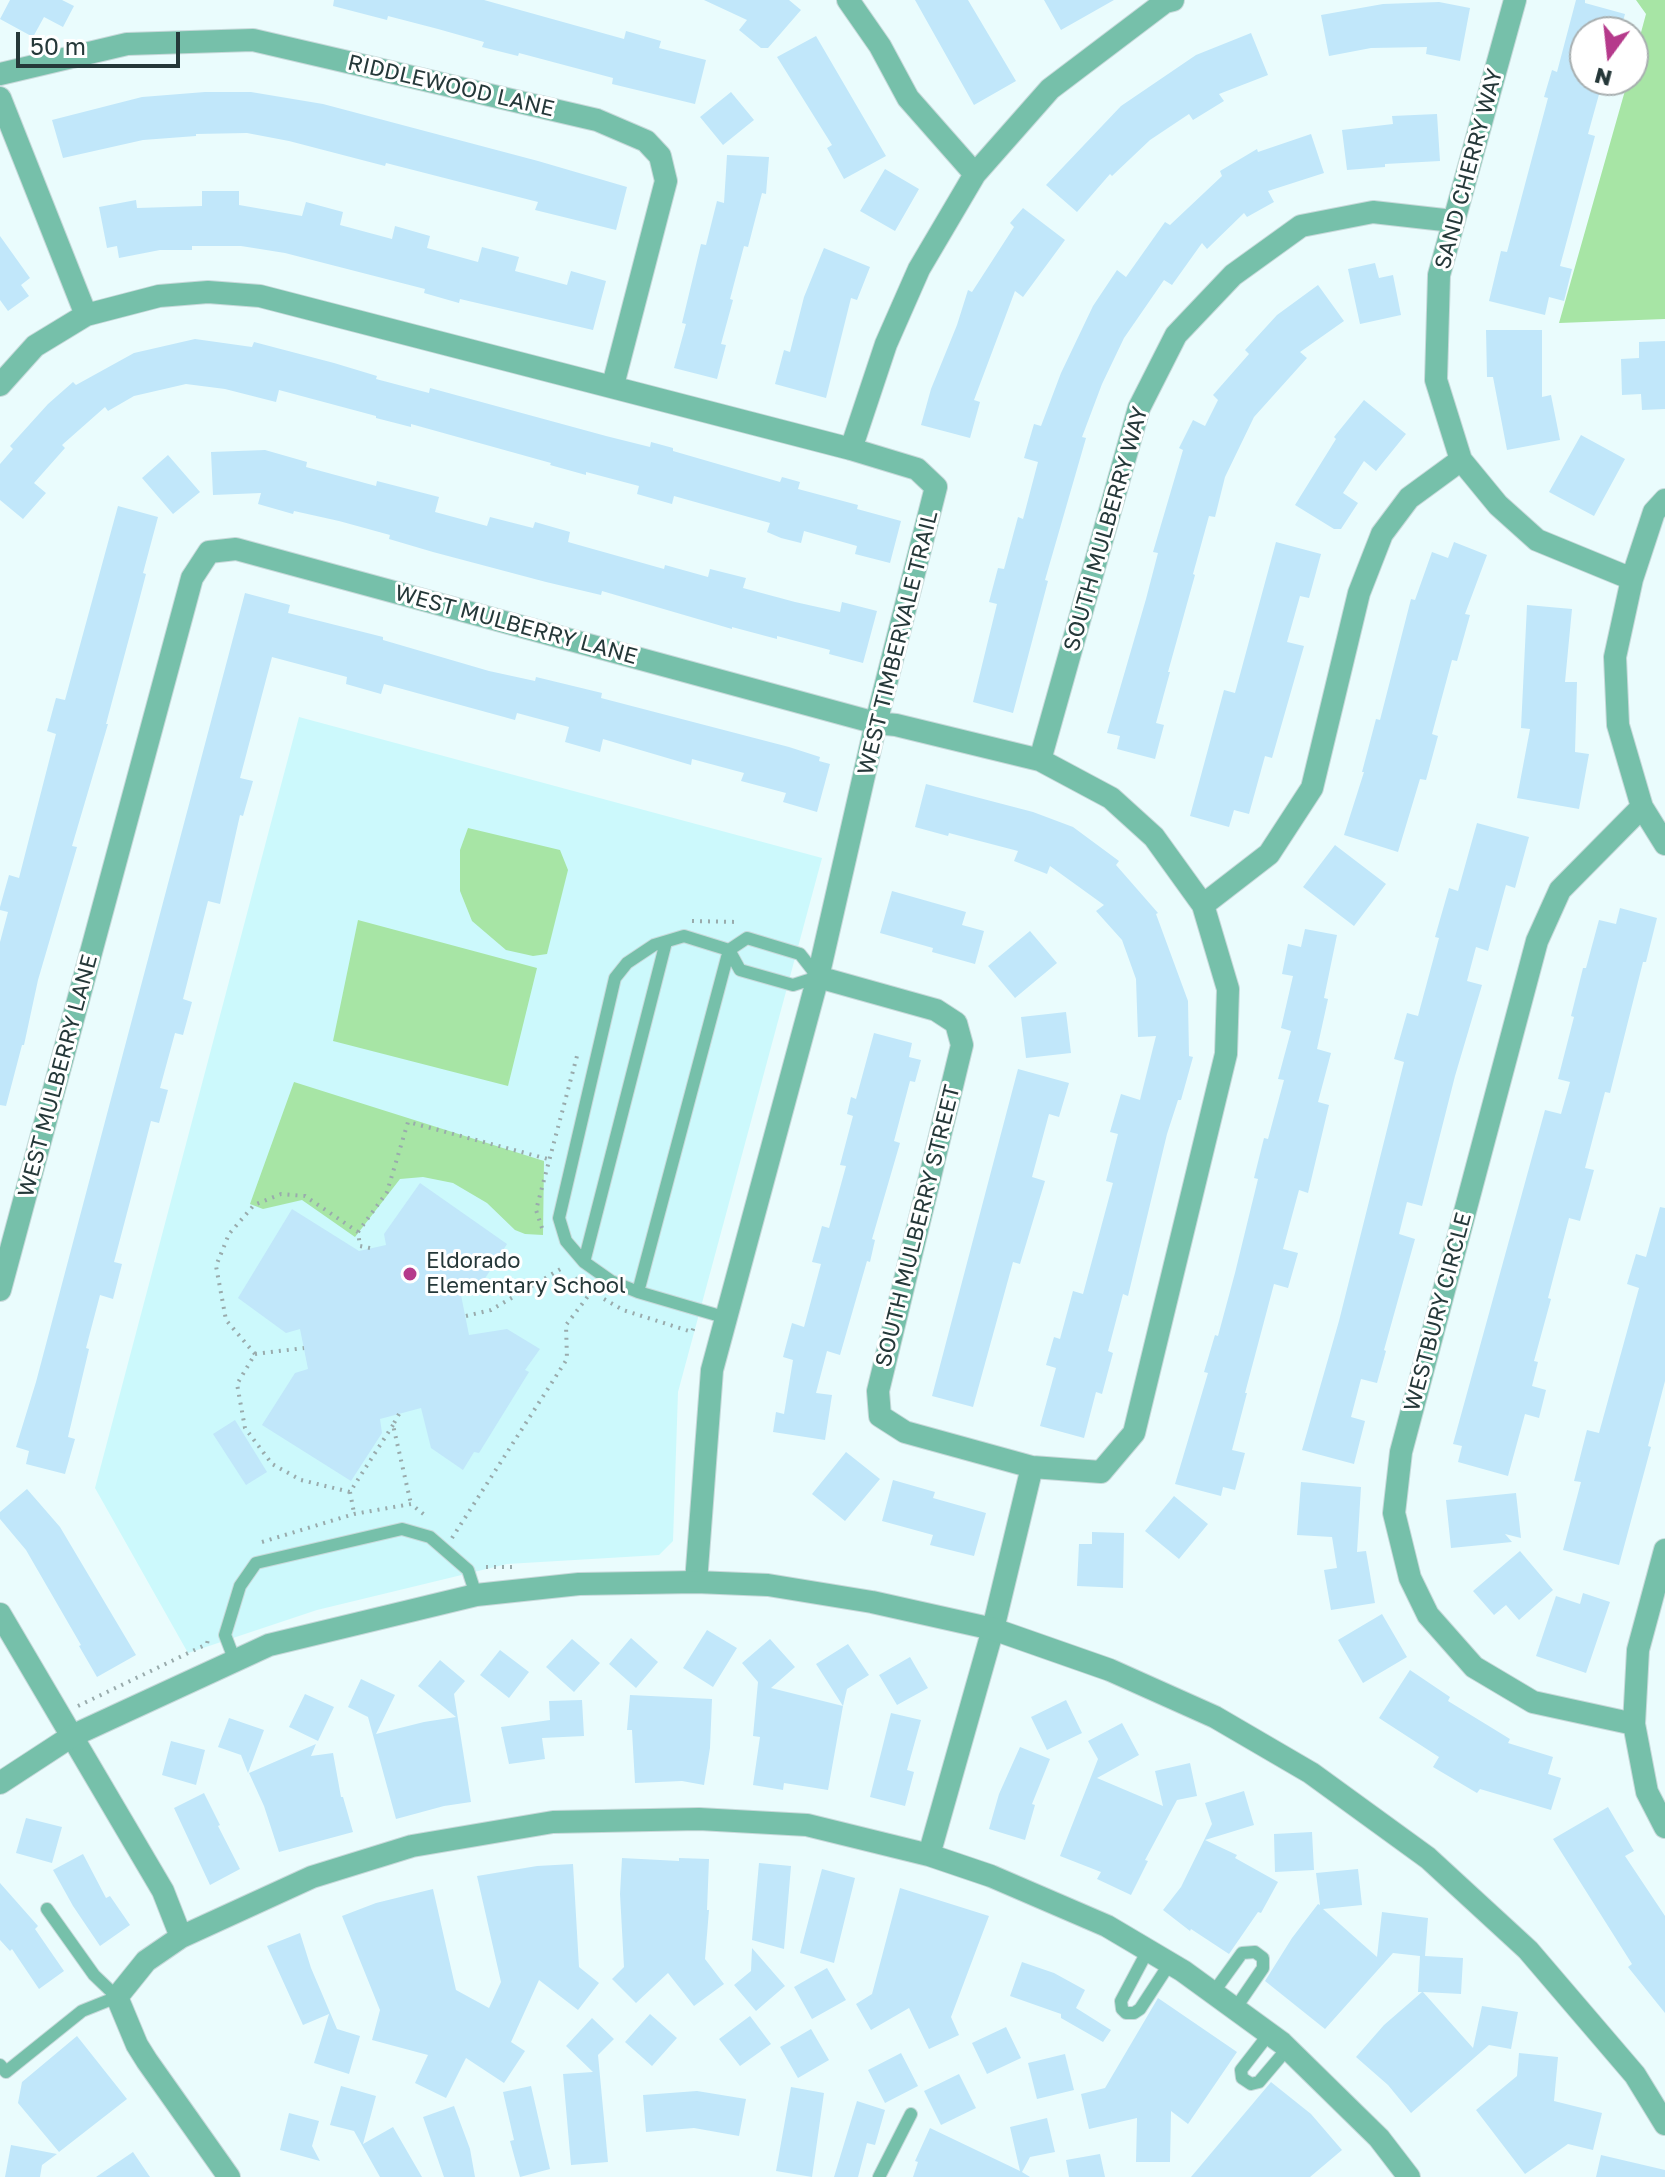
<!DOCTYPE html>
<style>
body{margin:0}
#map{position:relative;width:1665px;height:2177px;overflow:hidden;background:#eafcfd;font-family:"Golos Text",sans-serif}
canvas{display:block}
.north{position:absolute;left:1569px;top:16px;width:80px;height:80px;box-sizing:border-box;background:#fff;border:2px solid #a8afb0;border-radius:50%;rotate:195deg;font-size:22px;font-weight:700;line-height:32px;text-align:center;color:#253839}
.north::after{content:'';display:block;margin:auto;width:28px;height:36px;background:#b53a8b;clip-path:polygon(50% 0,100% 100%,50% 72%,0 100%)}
.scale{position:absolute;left:16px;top:32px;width:164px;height:36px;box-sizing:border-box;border:4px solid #253839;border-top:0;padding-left:10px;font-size:24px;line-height:28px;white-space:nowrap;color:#253839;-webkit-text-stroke:6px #fff;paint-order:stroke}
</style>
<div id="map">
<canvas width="1665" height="2177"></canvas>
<div class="north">N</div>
<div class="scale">50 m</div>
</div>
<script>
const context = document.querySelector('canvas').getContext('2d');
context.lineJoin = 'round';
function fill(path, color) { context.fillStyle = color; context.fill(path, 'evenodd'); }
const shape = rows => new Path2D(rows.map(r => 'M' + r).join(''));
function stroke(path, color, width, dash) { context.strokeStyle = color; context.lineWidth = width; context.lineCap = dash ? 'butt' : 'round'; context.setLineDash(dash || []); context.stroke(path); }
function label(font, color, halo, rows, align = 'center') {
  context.font = font + ' "Golos Text",sans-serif'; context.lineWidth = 6; context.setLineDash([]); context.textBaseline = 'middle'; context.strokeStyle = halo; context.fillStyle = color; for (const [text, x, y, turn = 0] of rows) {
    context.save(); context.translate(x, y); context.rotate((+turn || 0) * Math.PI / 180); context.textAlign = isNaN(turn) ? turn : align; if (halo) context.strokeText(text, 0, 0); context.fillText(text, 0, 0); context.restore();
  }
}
const built = shape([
 [299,717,822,858,678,1392,673,1541,659,1555,507,1564,317,1610,188,1653,95,1488]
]);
const green = shape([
 [1636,0,1665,0,1665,319,1559,323,1628,80,1633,80,1633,62,1646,14],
 [468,828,560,850,568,870,547,954,533,956,506,950,472,921,460,891,460,850],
 [358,920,537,968,508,1086,333,1041],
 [294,1082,544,1161,543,1235,525,1234,515,1230,487,1203,453,1183,423,1177,400,1179,355,1237,302,1200,263,1209,250,1204]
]);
const building = shape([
 [10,0,62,0,74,6,63,27,44,17,33,37,0,19],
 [334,0,484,0,624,39,626,31,661,41,659,48,706,60,695,104,612,84,613,78,519,53,518,56,482,47,484,42,438,29,388,16,387,20,333,6],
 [704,0,789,0,801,10,768,48,761,48,739,30,747,20],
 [915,0,968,0,1016,81,974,105],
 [1044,0,1114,0,1061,30],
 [1576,0,1585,0,1585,3,1625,14,1620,32,1585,32,1585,80,1603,80,1588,134,1595,136,1560,266,1572,269,1564,301,1549,297,1545,315,1489,301,1501,251,1507,252,1548,98,1544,97,1552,70,1557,72],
 [1439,2,1470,8,1460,61,1426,54,1427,47,1371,48,1329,56,1321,15,1383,4],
 [1251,33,1268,75,1219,94,1224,101,1193,120,1189,114,1150,140,1112,176,1110,174,1077,212,1046,185,1121,106,1196,55],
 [816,36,886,156,844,179,827,148,832,145,777,57],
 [205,92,251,92,323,104,538,161,627,187,616,230,535,210,538,202,386,163,385,166,289,141,247,133,196,134,196,136,143,140,63,158,52,120,142,97],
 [731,92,754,120,723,145,700,117],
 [1437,114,1440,161,1385,164,1385,167,1347,170,1342,130,1393,124,1392,116],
 [1311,134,1324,173,1268,191,1274,202,1247,217,1244,213,1207,249,1202,243,1172,285,1164,280,1124,338,1102,384,1082,437,1086,438,1045,580,1048,581,1013,713,973,702,997,604,989,602,998,568,1004,569,1018,517,1023,519,1038,462,1024,458,1034,424,1041,426,1061,373,1093,306,1117,270,1126,277,1165,222,1170,225,1222,176,1220,171,1257,149,1258,152],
 [727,155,769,157,766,194,762,193,748,247,744,246,730,299,733,300,721,344,726,345,717,379,674,368,686,324,682,323,701,244,706,245,717,201,724,203],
 [885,169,919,189,895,231,860,211],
 [202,191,239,191,239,205,302,216,306,202,343,212,340,225,392,239,395,226,430,236,427,248,478,262,482,247,519,257,515,271,567,285,571,271,606,281,593,330,460,299,459,303,424,293,425,289,285,253,241,246,192,246,192,250,160,250,119,258,117,246,107,248,99,207,136,200,137,208,202,206],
 [1023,208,1065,240,1023,297,1015,291,974,400,980,402,970,438,921,425,931,389,957,325,968,290,972,292,1014,227,1010,223],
 [0,236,30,278,21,285,29,296,8,311,0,300],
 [824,248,870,267,857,300,851,298,826,398,775,384,784,350,790,352,804,297],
 [1375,263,1379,278,1393,275,1401,315,1360,324,1348,269],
 [1318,285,1344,321,1300,352,1307,358,1254,417,1225,477,1215,517,1209,516,1193,574,1195,575,1168,672,1170,672,1156,723,1164,725,1155,759,1117,749,1120,736,1107,733,1146,599,1158,553,1153,552,1183,450,1179,448,1193,420,1205,426,1218,400,1213,395,1249,354,1245,350,1277,315],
 [1486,330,1542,330,1542,397,1551,395,1560,440,1507,450,1493,377,1487,377],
 [195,339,252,347,254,342,334,363,377,376,376,379,429,393,430,388,606,436,650,447,651,442,673,448,673,451,780,482,782,477,800,482,798,489,858,505,857,509,901,521,890,563,855,554,857,546,804,531,801,543,781,538,767,532,770,523,674,496,672,504,637,494,639,486,586,472,586,475,550,465,551,463,411,424,411,427,376,418,376,416,279,390,276,402,225,389,186,384,134,396,108,411,105,407,62,445,65,448,34,483,46,493,23,519,0,500,0,464,13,449,10,446,48,404,73,382,76,385,134,353],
 [1665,341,1665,409,1642,410,1641,394,1622,395,1621,359,1639,358,1639,342],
 [1364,400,1406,434,1376,471,1364,461,1343,493,1358,503,1341,529,1334,529,1295,505,1336,439,1334,437],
 [1581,435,1625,459,1594,516,1549,492],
 [265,450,307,462,306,467,376,486,377,481,439,497,435,512,487,526,490,517,533,528,535,522,570,532,568,542,664,569,665,565,708,577,710,569,746,578,743,588,795,602,840,612,842,602,877,611,863,663,829,654,830,650,777,636,777,639,732,627,732,629,602,591,601,595,546,582,433,552,389,539,390,535,339,521,294,511,293,514,258,504,261,493,213,495,211,452],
 [168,455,200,492,173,514,142,478],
 [118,506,158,517,143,573,146,574,135,616,106,724,108,724,72,846,77,847,38,980,24,1045,22,1045,6,1106,0,1105,0,942,8,912,0,910,0,907,9,875,19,878,56,734,47,731,56,698,65,700],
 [1276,542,1321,554,1309,598,1300,596,1287,642,1304,646,1272,758,1265,756,1249,814,1234,810,1229,827,1190,816,1224,690,1235,693],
 [1454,542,1487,555,1465,614,1470,615,1457,661,1452,660,1432,734,1438,736,1426,780,1420,779,1398,852,1344,835,1364,772,1362,772,1376,719,1380,720,1411,599,1415,600,1432,552,1448,558],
 [245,593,290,605,288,613,383,637,383,640,489,671,535,681,536,677,602,693,601,698,789,747,820,757,819,761,830,764,817,812,783,802,786,793,741,781,744,773,692,759,691,765,603,739,600,752,565,742,569,727,517,713,515,720,384,684,381,694,346,684,347,677,272,657,240,778,253,781,243,816,240,815,220,904,208,901,183,999,192,1002,183,1035,175,1033,160,1088,168,1090,159,1123,151,1121,137,1175,114,1262,122,1264,113,1299,100,1295,86,1348,89,1349,68,1437,75,1439,65,1474,26,1464,29,1451,16,1447,36,1382],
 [1527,605,1572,609,1565,682,1577,682,1575,752,1589,754,1579,809,1517,798,1530,729,1521,728],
 [926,784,1033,812,1073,827,1119,861,1116,865,1158,913,1156,914,1188,1001,1189,1056,1193,1057,1181,1100,1178,1100,1167,1134,1128,1296,1123,1294,1108,1351,1113,1353,1102,1394,1096,1392,1084,1438,1040,1426,1056,1368,1046,1365,1054,1337,1060,1339,1073,1291,1083,1294,1113,1183,1106,1181,1118,1134,1110,1132,1121,1094,1140,1100,1156,1036,1138,1037,1136,979,1122,940,1096,911,1104,905,1050,866,1047,874,1014,861,1018,851,949,833,948,836,915,827],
 [1477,823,1529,837,1515,888,1506,885,1488,951,1476,947,1467,981,1482,985,1455,1076,1422,1206,1407,1202,1399,1234,1415,1239,1384,1350,1386,1351,1377,1383,1361,1379,1351,1417,1365,1421,1354,1464,1302,1450,1339,1321,1404,1062,1394,1059,1407,1013,1418,1016,1439,938,1435,937,1449,888,1458,891],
 [1335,845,1386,884,1354,926,1303,887],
 [892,891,966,912,962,925,984,931,975,964,932,952,933,948,880,933],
 [1620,908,1657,918,1646,962,1643,962,1610,1093,1605,1092,1585,1168,1594,1170,1580,1221,1569,1218,1548,1298,1551,1299,1534,1361,1538,1362,1532,1386,1546,1390,1539,1418,1525,1414,1508,1476,1458,1462,1462,1446,1453,1444,1545,1110,1561,1114,1570,1082,1558,1079,1574,1017,1571,1016,1583,968,1586,968,1599,920,1616,924],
 [1305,929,1337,935,1324,998,1328,999,1317,1049,1331,1053,1318,1102,1329,1105,1308,1193,1299,1190,1283,1249,1298,1253,1288,1288,1274,1284,1245,1393,1247,1393,1232,1450,1245,1453,1235,1490,1223,1487,1221,1496,1175,1484,1208,1373,1204,1372,1215,1335,1218,1336,1235,1273,1258,1179,1254,1178,1264,1138,1268,1139,1284,1080,1278,1079,1291,1031,1281,1028,1293,976,1282,974,1288,944,1301,947],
 [1030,931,1057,963,1015,998,988,966],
 [1066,1012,1071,1053,1026,1058,1021,1017],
 [874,1033,912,1043,909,1057,921,1060,915,1082,910,1081,894,1141,900,1143,872,1239,875,1240,870,1262,867,1261,840,1355,827,1351,816,1393,832,1395,825,1440,773,1432,776,1412,784,1414,793,1360,783,1357,792,1323,804,1327,821,1264,812,1262,822,1226,829,1228,846,1166,840,1165,853,1116,847,1114,851,1097,856,1099],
 [1018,1069,1069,1083,1059,1117,1049,1114,1032,1177,1045,1181,1020,1264,1013,1262,973,1407,932,1396],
 [420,1183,507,1244,475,1294,461,1295,469,1335,507,1329,540,1349,525,1370,529,1372,479,1453,474,1452,463,1470,431,1448,421,1408,380,1419,382,1433,351,1481,262,1425,295,1373,308,1369,300,1329,286,1333,238,1298,292,1209,359,1251,386,1245,384,1234],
 [1660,1207,1665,1208,1665,1381,1648,1446,1651,1447,1619,1565,1563,1550,1581,1482,1574,1481,1587,1430,1599,1433,1639,1288,1627,1284,1636,1254,1646,1257],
 [235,1420,267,1472,246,1485,213,1434],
 [846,1452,880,1479,845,1521,812,1494],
 [893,1480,935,1492,933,1498,986,1513,974,1556,930,1545,933,1535,882,1521],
 [1301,1482,1361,1487,1357,1552,1366,1551,1375,1603,1331,1610,1324,1570,1337,1568,1332,1537,1297,1535],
 [27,1489,60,1527,136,1655,97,1677,79,1646,81,1645,26,1550,0,1519,0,1512],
 [1516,1493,1521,1538,1505,1534,1512,1542,1451,1548,1446,1500],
 [1174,1496,1208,1524,1179,1559,1145,1531],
 [1092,1532,1124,1533,1123,1588,1077,1586,1079,1544,1092,1544],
 [1520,1551,1553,1590,1519,1620,1506,1605,1494,1615,1473,1591],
 [1583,1593,1610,1602,1586,1673,1536,1656,1556,1596,1580,1604],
 [1382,1614,1407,1657,1363,1683,1338,1640],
 [707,1630,737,1648,713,1687,683,1668],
 [631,1638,658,1662,636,1688,609,1664],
 [572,1639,600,1663,574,1692,546,1667],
 [770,1639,795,1667,771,1688,843,1706,828,1790,784,1783,783,1790,753,1785,760,1737,753,1736,758,1682,742,1663],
 [848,1644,869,1675,847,1689,843,1706,816,1664],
 [500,1650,529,1672,509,1698,480,1675],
 [910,1657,928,1688,897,1705,879,1675],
 [440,1660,465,1681,454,1694,471,1802,444,1806,396,1819,368,1717,348,1707,361,1679,395,1695,376,1734,424,1722,456,1717,418,1686],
 [1410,1670,1450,1697,1448,1701,1510,1739,1508,1743,1553,1757,1548,1774,1561,1778,1551,1810,1480,1789,1477,1793,1433,1767,1439,1757,1379,1718],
 [305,1694,334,1707,318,1741,289,1727],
 [630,1695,712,1699,710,1748,704,1785,682,1781,635,1783,632,1730,627,1730],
 [582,1700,584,1736,542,1738,545,1759,509,1764,501,1727,550,1720,549,1701],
 [1066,1700,1082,1733,1047,1750,1031,1717],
 [891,1713,921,1720,907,1770,914,1772,905,1806,870,1797],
 [229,1718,264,1730,248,1773,241,1755,218,1747],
 [1122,1723,1139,1755,1097,1778,1163,1806,1155,1771,1190,1763,1197,1796,1177,1800,1145,1860,1148,1861,1131,1895,1097,1879,1101,1872,1060,1856,1098,1759,1088,1741],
 [171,1741,205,1750,196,1785,162,1775],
 [316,1744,311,1756,333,1753,341,1797,343,1797,353,1832,279,1852,264,1806,249,1773],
 [1020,1747,1050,1759,1032,1804,1035,1805,1025,1840,989,1829,999,1794],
 [1244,1791,1254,1825,1205,1840,1237,1855,1235,1858,1278,1882,1261,1913,1258,1912,1229,1954,1191,1929,1190,1931,1163,1910,1181,1887,1212,1824,1205,1803],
 [204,1793,220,1825,218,1826,240,1869,210,1885,174,1808],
 [1608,1807,1634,1851,1625,1856,1665,1916,1665,2013,1628,1967,1632,1964,1553,1839],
 [26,1818,62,1827,52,1863,16,1853],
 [1312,1832,1314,1870,1275,1872,1274,1834],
 [83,1854,106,1898,110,1896,130,1925,100,1946,73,1906,53,1870],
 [622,1858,679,1861,679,1858,709,1859,707,1910,709,1910,705,1959,724,1984,694,2006,668,1973,636,2003,612,1979,624,1967,620,1894],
 [759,1863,791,1866,784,1949,752,1940],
 [573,1864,579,1967,599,1983,578,2010,539,1980,511,2042,525,2051,504,2083,466,2058,446,2098,415,2083,428,2055,372,2040,380,2010,342,1916,376,1903,433,1889,456,1990,489,2008,501,1982,477,1876,537,1866],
 [822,1869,855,1878,834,1963,800,1953],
 [1358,1869,1362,1905,1323,1909,1377,1957,1382,1912,1428,1918,1425,1956,1463,1958,1461,1994,1423,1992,1473,2048,1482,2006,1518,2012,1511,2049,1489,2045,1411,2113,1388,2085,1356,2057,1384,2025,1422,1992,1418,1992,1420,1956,1393,1953,1325,2029,1265,1981,1292,1938,1318,1904,1320,1905,1316,1873],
 [0,1883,38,1926,35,1929,64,1971,39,1989,12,1949,10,1951,0,1940],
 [900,1888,989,1916,951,2017,959,2035,929,2049,909,2008,871,2030,856,2004,872,1994],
 [300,1933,311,1968,337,2029,360,2036,349,2074,314,2063,329,2014,303,2025,267,1946],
 [752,1948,785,1986,756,2011,734,1985,751,1971],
 [1022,1962,1054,1973,1085,1990,1076,2008,1111,2030,1103,2042,1061,2018,1061,2014,1010,1996],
 [827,1968,846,2000,812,2019,794,1987],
 [1158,1998,1237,2052,1188,2124,1171,2111,1170,2162,1136,2162,1137,2118,1089,2129,1081,2094,1105,2088],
 [650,2014,677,2038,652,2066,625,2042],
 [750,2016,771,2044,740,2066,719,2039],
 [592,2018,614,2039,598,2055,608,2162,571,2165,563,2074,593,2072,566,2046],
 [1006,2027,1021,2058,987,2074,972,2043],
 [811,2029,829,2060,798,2078,780,2047],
 [77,2036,127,2099,59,2152,18,2103,22,2082],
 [901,2053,918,2086,885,2103,868,2070],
 [1519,2053,1558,2057,1554,2101,1602,2113,1593,2150,1568,2144,1525,2174,1476,2110,1517,2076],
 [1065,2054,1074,2090,1037,2099,1028,2063],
 [959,2074,976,2108,941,2125,924,2091],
 [1271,2082,1311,2114,1342,2150,1310,2177,1191,2177],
 [341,2086,376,2096,363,2144,393,2127,422,2177,380,2177,354,2131,330,2125],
 [531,2086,550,2169,520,2177,510,2141,514,2140,503,2092],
 [791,2087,824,2093,812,2177,776,2171],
 [697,2091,746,2099,739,2136,694,2128,646,2132,643,2095],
 [857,2101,885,2110,875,2145,867,2143,858,2177,834,2177],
 [454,2106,470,2149,475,2177,444,2177,423,2117],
 [289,2113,319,2121,312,2146,320,2161,280,2150],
 [1047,2118,1055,2152,1030,2157,1022,2172,1030,2177,913,2177,918,2162,915,2161,930,2128,1020,2171,1010,2127],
 [11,2145,57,2154,42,2165,40,2177,5,2177],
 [133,2152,150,2177,96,2177],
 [1100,2154,1105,2177,1069,2177,1066,2160],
 [1601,2155,1665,2170,1665,2177,1596,2177]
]);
const path = shape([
 [692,921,739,922],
 [542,1228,536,1210,577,1056],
 [358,1232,387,1192,408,1122,548,1159],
 [370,1248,360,1246,358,1232,305,1196,281,1194,254,1205,229,1234,216,1266,226,1320,255,1354,237,1384,245,1428,272,1464,301,1480,350,1492,393,1425],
 [575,1278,593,1292],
 [604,1299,623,1310,692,1332,695,1324],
 [466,1316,491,1310,564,1267],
 [255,1354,304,1348],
 [399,1414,393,1425,411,1504],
 [350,1492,354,1513],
 [452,1538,567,1359,566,1325,592,1291],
 [262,1542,354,1514,411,1504,427,1517],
 [486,1567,517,1567],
 [78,1706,207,1644,208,1639]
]);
const service = shape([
 [584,1262,666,942],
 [638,1292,729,950,747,938,800,954,818,977,793,985,740,970,729,950,684,936,654,945,627,963,615,978,559,1218,566,1241,584,1262,611,1281,638,1292,727,1318],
 [235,1661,225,1635,240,1586,256,1563,402,1529,430,1537,468,1570,476,1595],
 [1148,1950,1121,2001,1122,2009,1126,2013,1134,2013,1140,2009,1170,1963],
 [1213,1993,1242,1953,1255,1952,1263,1958,1263,1968,1235,2009],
 [1269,2034,1241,2070,1242,2078,1251,2084,1259,2082,1287,2049],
 [0,2065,6,2072,82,2011,117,1997,94,1975,47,1909],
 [879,2177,911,2114]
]);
const minor = shape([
 [848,0,880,46,908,98,975,174],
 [1515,0,1439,275,1436,380,1461,460,1498,505,1537,540,1632,579],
 [0,74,127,44,253,40,597,120,646,141,660,156,666,181,613,385],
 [0,98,86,315],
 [0,385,35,346,86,315,159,296,208,292,260,296,851,449,917,469,936,487,876,723,818,977,712,1370,696,1582],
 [851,449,886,344,919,269,975,174,1050,89,1165,2,1173,0],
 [1665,500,1654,512,1632,579,1615,657,1618,725,1642,807,1665,844],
 [1040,760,1139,408,1176,335,1233,275,1301,226,1373,212,1453,221],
 [1203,905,1269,854,1312,788,1359,593,1382,534,1409,498,1461,460],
 [0,1290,192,578,209,552,236,549,876,723,896,725,1040,760,1111,798,1154,837,1203,905,1228,989,1226,1054,1134,1433,1101,1472,1032,1467,905,1432,880,1416,878,1391,962,1045,956,1023,936,1010,818,977],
 [1665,1550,1638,1650,1634,1724,1647,1792,1665,1827],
 [0,1614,163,1891,181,1937],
 [1634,1724,1533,1702,1474,1667,1428,1615,1410,1578,1394,1513,1401,1452,1537,941,1560,890,1642,807],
 [929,1855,993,1629,1032,1467],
 [229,2177,147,2061,137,2045,117,1997,146,1961,181,1937,312,1877,412,1846,553,1822,699,1819,807,1825,929,1855,991,1876,1107,1926,1183,1971,1282,2043,1379,2138,1409,2177]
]);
const tertiary = shape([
 [0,1783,72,1736,269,1645,476,1595,579,1584,696,1582,768,1585,872,1602,993,1629,1110,1670,1215,1717,1311,1773,1428,1858,1528,1950,1635,2075,1665,2124]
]);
const markers = [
 [410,1274,8,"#b53a8b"]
];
const streetNames = [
 ["RIDDLEWOOD LANE",451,86,13],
 ["SAND CHERRY WAY",1469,169,-75],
 ["SOUTH MULBERRY WAY",1106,529,-74],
 ["WEST MULBERRY LANE",516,625,15],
 ["WEST TIMBERVALE TRAIL",898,643,-76],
 ["WEST MULBERRY LANE",58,1076,-75],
 ["SOUTH MULBERRY STREET",918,1226,-76],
 ["WESTBURY CIRCLE",1438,1312,-75]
];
const poiNames = [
 ["Eldorado",426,1261],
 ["Elementary School",426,1286]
];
fill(built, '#ccf9fc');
fill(green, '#a7e5a5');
fill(building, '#c1e7fa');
stroke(service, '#c7d9da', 14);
stroke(minor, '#c7d9da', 24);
stroke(tertiary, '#c7d9da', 24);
stroke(path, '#99abac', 4, [2, 6]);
stroke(service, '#76c0aa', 12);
stroke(minor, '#76c0aa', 22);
stroke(tertiary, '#76c0aa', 22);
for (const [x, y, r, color] of markers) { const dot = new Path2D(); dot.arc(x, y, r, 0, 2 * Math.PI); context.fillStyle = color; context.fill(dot); stroke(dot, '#fff', 3); }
label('22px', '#253839', '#fff', streetNames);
label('22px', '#253839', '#fff', poiNames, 'left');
</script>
